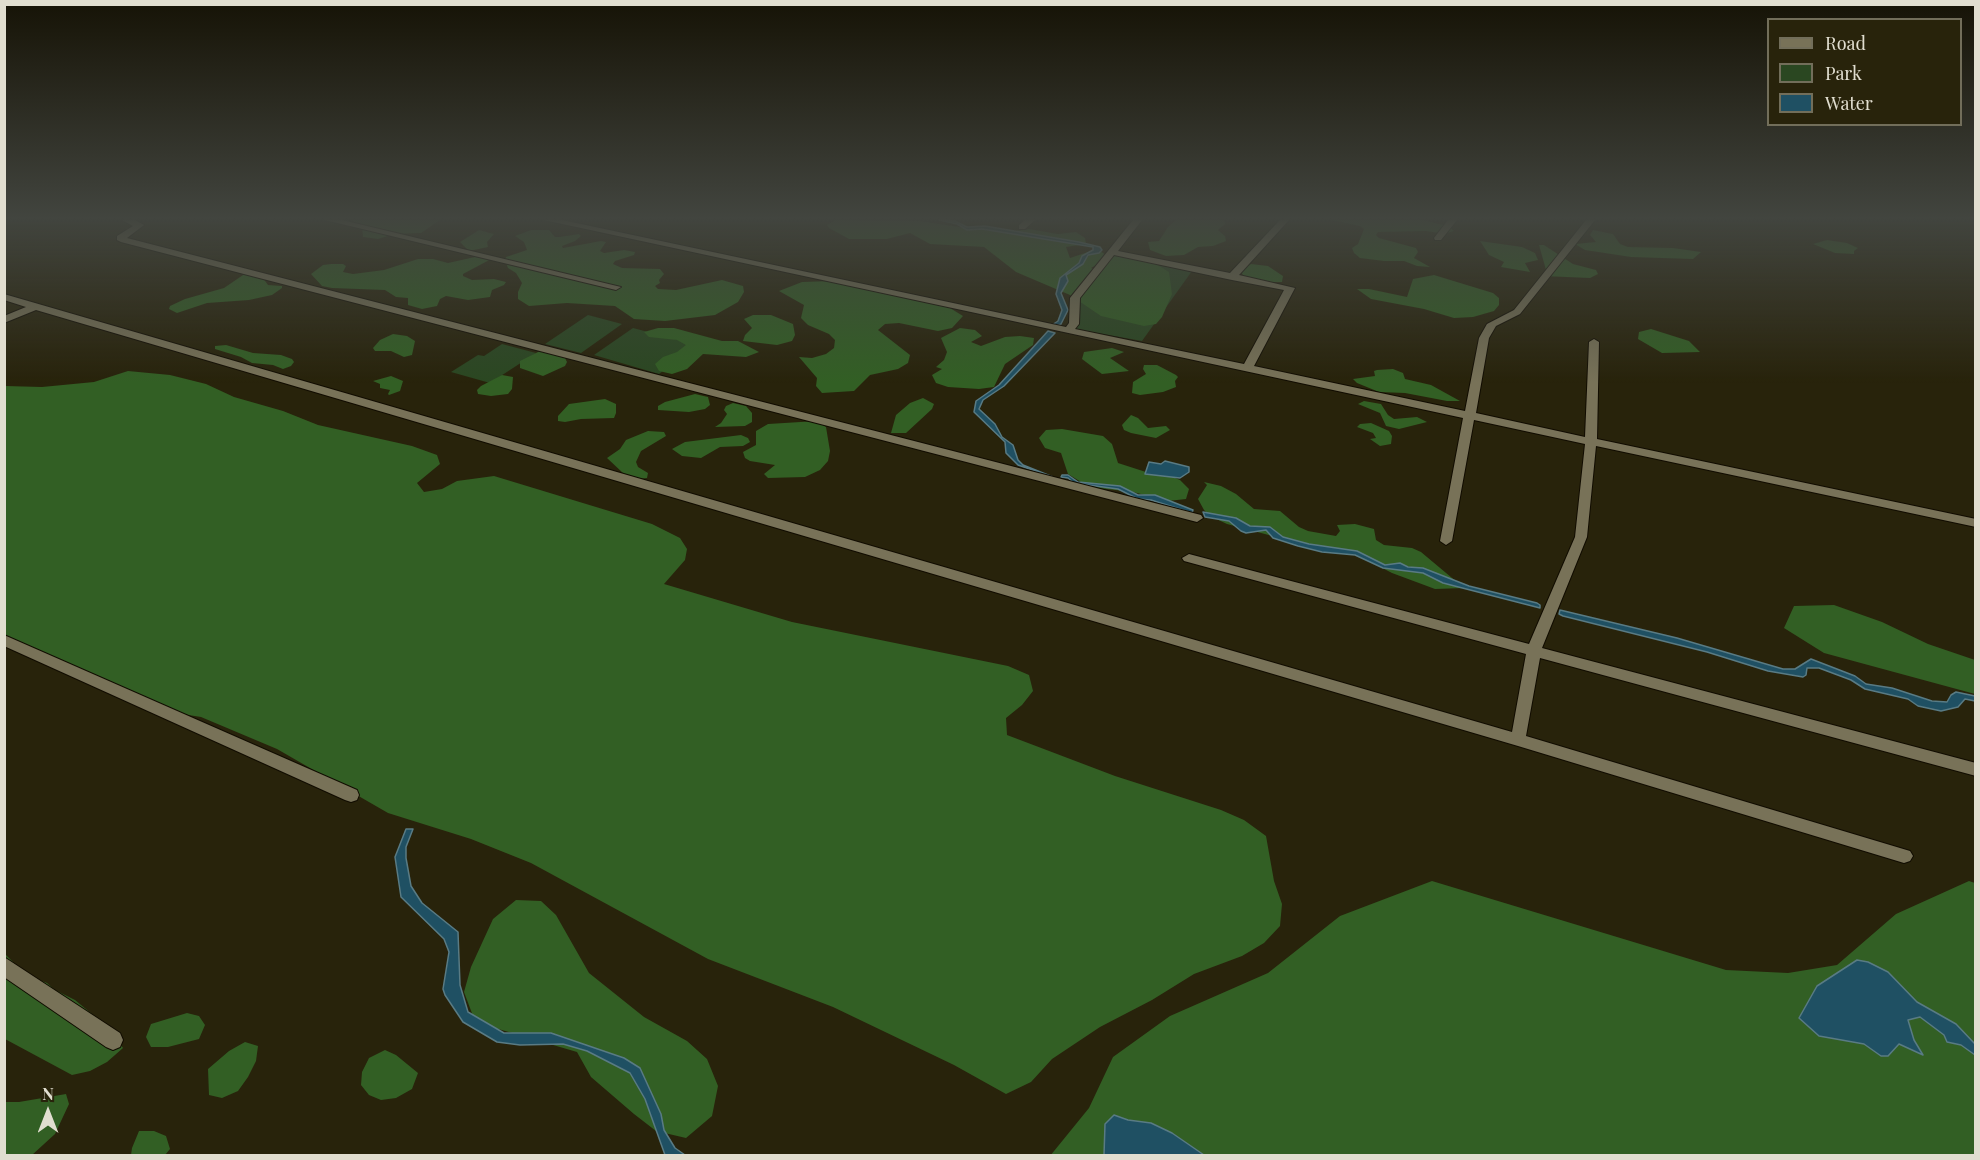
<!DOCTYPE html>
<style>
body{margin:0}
#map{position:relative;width:1980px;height:1160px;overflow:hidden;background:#28230b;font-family:"Playfair Display",serif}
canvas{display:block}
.frame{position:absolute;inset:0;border:6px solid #e1ded0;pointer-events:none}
.legend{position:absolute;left:1767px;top:18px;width:195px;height:108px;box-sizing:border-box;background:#28230b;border:2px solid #726e5a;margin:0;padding:8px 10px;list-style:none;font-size:18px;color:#e1ded0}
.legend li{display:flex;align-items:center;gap:12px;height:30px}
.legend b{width:30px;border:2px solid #726e5a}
.north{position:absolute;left:18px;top:1082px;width:60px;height:60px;-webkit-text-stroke:4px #28230b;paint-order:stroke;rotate:0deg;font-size:16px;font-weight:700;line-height:24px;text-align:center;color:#e1ded0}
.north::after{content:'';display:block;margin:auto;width:21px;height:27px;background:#e1ded0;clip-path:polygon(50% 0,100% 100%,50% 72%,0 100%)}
</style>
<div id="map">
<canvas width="1980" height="1160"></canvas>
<div class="frame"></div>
<ul class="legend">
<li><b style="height:8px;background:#787258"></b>Road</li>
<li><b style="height:16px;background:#2a4721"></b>Park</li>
<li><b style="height:16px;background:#1f5063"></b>Water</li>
</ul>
<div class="north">N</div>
</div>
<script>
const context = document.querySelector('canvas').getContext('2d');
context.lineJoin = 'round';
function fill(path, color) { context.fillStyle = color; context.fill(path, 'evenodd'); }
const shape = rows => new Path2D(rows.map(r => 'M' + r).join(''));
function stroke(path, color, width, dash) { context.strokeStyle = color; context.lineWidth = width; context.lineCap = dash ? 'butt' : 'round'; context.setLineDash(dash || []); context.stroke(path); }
const green = shape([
 [1121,259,1192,271,1142,341,1075,329,1080,321,1078,305,1084,292],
 [588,315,622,324,581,353,545,344],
 [633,328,697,345,659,374,594,355],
 [502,344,536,353,490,383,451,372,478,355,484,356]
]);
const forest = shape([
 [351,220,440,220,421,233,394,234,378,239,363,237,362,227],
 [835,220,920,221,973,229,1007,232,1029,229,1058,234,1076,232,1085,238,1086,244,1066,247,1070,258,1094,250,1100,251,1106,255,1105,260,1091,268,1098,270,1119,252,1151,261,1169,272,1172,294,1162,317,1156,324,1144,326,1101,316,1070,295,1016,272,984,247,930,244,910,233,887,239,849,239,829,228,827,225],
 [1176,220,1223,220,1226,223,1218,230,1225,236,1226,241,1213,246,1198,247,1184,255,1166,256,1150,250,1148,242,1159,241,1168,227],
 [1331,220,1423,220,1448,226,1454,231,1444,234,1426,231,1378,232,1376,235,1379,238,1416,248,1418,252,1414,258,1430,267,1417,266,1404,261,1384,261,1360,258,1354,253,1352,248,1358,244,1364,229,1360,226],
 [479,230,494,234,487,242,488,247,469,251,460,242],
 [531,230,549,230,555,237,559,237,579,234,581,236,575,241,562,246,563,248,601,241,606,242,600,251,604,253,624,250,635,252,634,255,615,261,613,264,622,268,660,269,664,274,659,280,660,283,655,286,658,289,676,290,722,280,743,286,744,292,738,302,715,315,665,321,634,319,615,306,567,303,529,306,518,299,518,292,522,283,516,273,508,268,505,260,506,257,527,250,524,242,515,236],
 [1593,230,1613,234,1620,244,1628,247,1673,248,1701,252,1693,259,1631,257,1585,250,1575,244,1596,242,1590,235],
 [1827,240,1847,243,1858,248,1854,251,1854,254,1835,253,1813,244],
 [1480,241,1522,247,1535,253,1538,260,1525,263,1530,272,1501,267,1504,262,1489,255],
 [1539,245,1544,245,1573,264,1596,270,1598,274,1590,278,1543,276,1546,270],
 [475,257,493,258,463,274,463,276,472,280,494,279,506,282,504,285,492,290,490,297,468,300,446,296,440,299,437,306,422,309,408,305,408,298,396,297,385,290,332,288,322,286,311,274,323,265,331,264,343,264,346,266,343,272,353,274,384,270,418,259,433,259,448,263],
 [1251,264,1268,266,1283,276,1282,282,1269,282,1244,277,1240,270],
 [246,273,263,278,268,285,282,286,282,288,272,295,249,300,207,303,177,313,169,309,170,306,185,299,224,288],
 [1434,275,1493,293,1499,298,1499,305,1494,311,1473,317,1454,318,1424,309,1371,299,1357,289,1369,289,1407,297,1413,279],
 [831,281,937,300,963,316,952,328,938,331,899,323,885,324,878,330,910,355,908,363,898,369,870,375,854,391,822,393,816,386,817,378,799,357,812,358,826,354,834,348,835,340,829,334,808,325,801,318,804,305,779,291,802,282],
 [771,315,793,324,795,335,792,341,777,345,743,341,745,335,752,328,744,319,753,315],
 [658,328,674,328,722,341,738,341,759,352,746,357,703,354,687,369,672,374,659,371,655,364,663,357,677,352,686,345,677,340,649,337,644,332],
 [960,328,975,330,982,336,971,342,981,346,1005,337,1020,336,1034,338,1033,345,1005,364,994,387,979,389,948,387,936,383,932,375,942,369,936,367,944,360,947,352,941,338],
 [1651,329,1689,341,1700,352,1662,353,1638,339,1639,332],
 [393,334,407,336,415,341,412,355,404,357,391,351,375,351,373,348,380,340],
 [226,345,253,353,281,355,292,359,294,362,291,366,283,369,273,365,252,363,241,357,215,349,215,346],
 [1112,348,1124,352,1110,358,1129,371,1102,374,1082,359,1084,352],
 [540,351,564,356,567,362,565,366,543,376,520,368,520,361],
 [1144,365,1157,365,1176,375,1178,377,1175,381,1176,387,1163,392,1140,395,1132,393,1133,382,1146,374,1143,369],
 [1393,369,1403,373,1405,379,1431,385,1460,401,1447,401,1405,393,1379,392,1357,383,1353,379,1375,376,1374,371,1377,370],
 [128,371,170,375,206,384,234,397,283,411,318,425,412,446,437,455,440,464,417,483,424,492,442,489,457,481,494,476,652,524,680,538,687,549,685,560,664,584,792,622,1008,666,1029,675,1033,691,1022,705,1006,718,1007,735,1115,776,1221,810,1244,820,1266,836,1274,881,1282,904,1280,926,1264,943,1242,956,1194,974,1152,1000,1100,1027,1052,1059,1031,1082,1006,1094,954,1065,833,1007,708,959,531,863,471,839,388,813,277,749,201,717,163,711,80,668,5,641,5,386,42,387,94,382],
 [502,375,513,377,512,389,508,394,491,396,478,394,477,390,481,386],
 [391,376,403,381,400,391,389,395,388,394,390,390,380,388,380,384,373,381],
 [695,394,708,397,710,405,705,409,689,412,658,410,658,406,665,402],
 [923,398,934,404,932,409,906,433,891,433,896,415,910,403],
 [605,399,616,404,616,413,614,418,581,419,565,422,558,421,558,416,569,404],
 [1364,401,1381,404,1388,415,1394,419,1417,417,1427,422,1399,429,1386,426,1380,413,1358,404],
 [733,403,746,406,752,413,752,422,745,426,715,427,721,423,727,414,724,410,726,406],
 [1131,415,1138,418,1148,428,1166,426,1170,430,1156,438,1131,433,1124,430,1122,425],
 [817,421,826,427,830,451,828,461,820,470,805,477,768,478,764,474,775,465,750,461,745,458,743,452,756,445,756,431,768,424],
 [1371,423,1389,431,1392,436,1391,444,1380,446,1370,439,1376,438,1373,433,1357,427,1360,424],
 [1062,429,1103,436,1112,444,1118,463,1149,473,1165,474,1180,480,1189,489,1186,499,1168,501,1133,492,1098,488,1081,482,1068,474,1061,453,1045,448,1039,438,1046,430],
 [648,431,664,432,666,436,641,451,636,462,638,467,648,473,647,478,638,479,624,474,607,458,620,449,626,440],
 [741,435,748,438,750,442,743,446,720,447,701,458,682,456,672,449,685,442],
 [1204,482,1221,486,1236,494,1254,509,1280,511,1299,527,1308,531,1336,536,1340,531,1337,525,1355,524,1374,529,1376,540,1384,545,1412,548,1421,552,1464,588,1435,589,1392,573,1355,554,1314,547,1227,524,1210,516,1204,510,1198,499,1207,485],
 [1834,605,1882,622,1928,644,1975,660,1975,694,1824,653,1784,628,1794,606],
 [1432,881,1726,970,1788,973,1837,965,1896,914,1969,881,1975,883,1975,1155,1050,1156,1089,1108,1113,1057,1170,1016,1268,973,1340,916],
 [516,900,541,901,556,915,589,973,644,1017,687,1041,707,1059,718,1086,712,1116,686,1138,656,1131,634,1114,591,1077,577,1052,495,1028,473,1016,464,992,471,967,493,919],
 [5,954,26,975,47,983,55,990,75,1000,110,1029,123,1048,107,1062,90,1071,72,1075,5,1039],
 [187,1013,199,1016,205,1025,199,1039,168,1047,151,1047,146,1037,151,1024],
 [245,1042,258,1046,256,1061,248,1077,238,1091,222,1098,209,1095,208,1069,229,1051],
 [385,1050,396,1055,418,1073,412,1089,396,1098,381,1100,369,1095,361,1085,362,1072,369,1058],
 [66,1094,69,1104,55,1134,32,1155,5,1155,5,1102,19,1102],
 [139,1131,154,1131,166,1136,170,1149,165,1155,131,1155,132,1148]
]);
const water = shape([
 [939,220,955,221,967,227,985,226,1079,242,1100,247,1102,250,1099,253,1088,255,1083,264,1066,275,1068,281,1061,293,1068,310,1061,324,1057,326,1052,325,1058,321,1062,310,1056,294,1060,278,1079,263,1082,256,1093,250,1093,247,982,229,967,230,957,224,939,220],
 [1048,331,1055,333,1004,386,983,400,979,409,995,424,1002,437,1013,445,1018,460,1023,465,1053,477,1018,465,1006,453,1005,442,974,412,976,401,999,385,1048,331],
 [1165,461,1189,467,1189,472,1180,478,1145,474,1149,462,1161,464,1165,461],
 [1062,475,1068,475,1078,482,1120,486,1138,495,1155,495,1193,510,1192,513,1151,500,1138,499,1118,489,1074,483,1068,478,1061,477,1062,475],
 [1203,512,1236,518,1250,526,1270,527,1283,537,1309,544,1357,551,1385,565,1400,563,1408,567,1423,568,1469,586,1537,603,1540,605,1540,608,1443,583,1423,573,1383,568,1355,555,1322,552,1298,546,1273,538,1266,530,1246,533,1241,531,1229,521,1205,517,1203,512],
 [1560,610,1677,638,1783,669,1795,669,1811,659,1855,676,1866,684,1892,688,1932,701,1947,702,1951,695,1956,692,1975,696,1975,701,1965,699,1958,707,1941,711,1918,706,1908,699,1865,689,1851,680,1819,668,1807,668,1806,675,1803,677,1768,671,1707,652,1563,616,1559,614,1560,610],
 [406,829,413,829,406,847,406,858,411,886,422,903,458,932,460,985,468,1012,504,1033,551,1033,624,1058,640,1068,661,1114,664,1130,675,1148,685,1155,665,1155,645,1099,630,1073,587,1051,563,1044,520,1045,497,1042,463,1022,445,995,443,989,449,952,444,939,401,897,395,857,406,829],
 [1857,960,1868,962,1888,972,1917,1002,1956,1024,1975,1044,1975,1055,1961,1045,1947,1042,1944,1035,1920,1017,1908,1020,1914,1040,1923,1055,1899,1044,1888,1056,1881,1056,1864,1044,1819,1036,1799,1018,1817,986,1857,960],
 [1114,1115,1128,1120,1151,1123,1172,1133,1204,1155,1104,1155,1105,1124,1114,1115]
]);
const minor = shape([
 [122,220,135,220,144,225,127,238,1201,515,1203,518,1197,522,121,242,117,240,117,236,133,226,122,220],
 [325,220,342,220,621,287,616,290,325,220],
 [544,220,562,220,1066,327,1069,323,1070,298,1133,220,1142,220,1118,251,1230,273,1280,220,1289,220,1239,275,1295,288,1254,366,1465,411,1479,338,1487,324,1514,310,1586,220,1595,220,1520,314,1496,326,1489,338,1476,413,1585,437,1589,342,1594,339,1599,342,1597,439,1976,519,1976,527,1596,446,1587,537,1542,648,1976,763,1976,776,1540,658,1526,736,1910,851,1913,856,1910,861,1904,863,1518,746,36,310,4,323,4,316,26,307,4,300,4,294,1512,732,1526,654,1184,561,1182,558,1189,554,1529,644,1575,537,1585,444,1474,420,1452,541,1446,545,1440,541,1463,418,544,220],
 [1114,255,1232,280,1284,290,1244,364,1075,329,1079,324,1080,298,1114,255],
 [1025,220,1035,220,1025,229,1019,229,1019,225,1025,220],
 [1448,220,1457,220,1441,240,1435,240,1434,238,1448,220],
 [4,635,357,790,359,795,357,800,351,802,345,800,4,646,4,635],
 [4,957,120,1033,123,1040,120,1047,113,1050,106,1047,4,977,4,957]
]);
fill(green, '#2a4721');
fill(forest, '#325f24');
fill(water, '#1f5063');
stroke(water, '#597b84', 1.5);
stroke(minor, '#110c00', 2);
fill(minor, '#787258');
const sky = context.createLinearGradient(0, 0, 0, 383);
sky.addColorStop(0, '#161306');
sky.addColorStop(0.57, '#42453f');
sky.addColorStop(1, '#42453f00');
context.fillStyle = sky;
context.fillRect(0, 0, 1980, 383);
</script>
